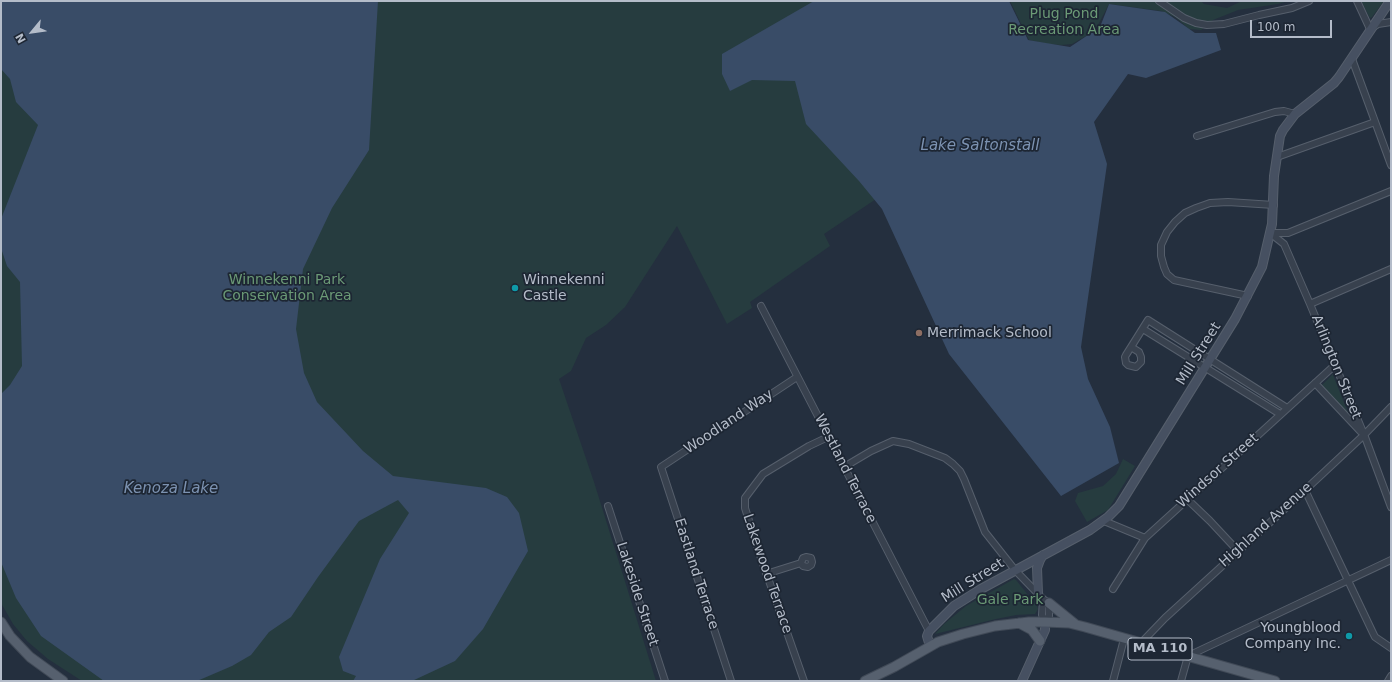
<!DOCTYPE html>
<style>
body{margin:0}
#map{position:relative;width:1392px;height:682px;overflow:hidden;background:#242f3e;font-family:"DejaVu Sans",sans-serif}
canvas{display:block}
.frame{position:absolute;inset:0;border:2px solid #b4bcc9;pointer-events:none}
.north{position:absolute;left:12px;top:12px;width:40px;height:40px;-webkit-text-stroke:3px #1d2633;paint-order:stroke;rotate:241deg;font-size:11px;font-weight:700;line-height:16px;text-align:center;color:#b4bcc9}
.north::after{content:'';display:block;margin:auto;width:14px;height:18px;background:#b4bcc9;clip-path:polygon(50% 0,100% 100%,50% 72%,0 100%)}
.scale{position:absolute;left:1250px;top:20px;width:82px;height:18px;box-sizing:border-box;border:2px solid #b4bcc9;border-top:0;padding-left:5px;font-size:12px;line-height:14px;white-space:nowrap;color:#b4bcc9;-webkit-text-stroke:3px #1d2633;paint-order:stroke}
</style>
<div id="map">
<canvas width="1392" height="682"></canvas>
<div class="frame"></div>
<div class="north">N</div>
<div class="scale">100 m</div>
</div>
<script>
const context = document.querySelector('canvas').getContext('2d');
context.lineJoin = 'round';
function fill(path, color) { context.fillStyle = color; context.fill(path, 'evenodd'); }
const shape = rows => new Path2D(rows.map(r => 'M' + r).join(''));
function stroke(path, color, width, dash) { context.strokeStyle = color; context.lineWidth = width; context.lineCap = dash ? 'butt' : 'round'; context.setLineDash(dash || []); context.stroke(path); }
function label(font, color, halo, rows, align = 'center') {
  context.font = font + ' "DejaVu Sans",sans-serif'; context.lineWidth = 3.5; context.setLineDash([]); context.textBaseline = 'middle'; context.strokeStyle = halo; context.fillStyle = color; for (const [text, x, y, turn = 0] of rows) {
    context.save(); context.translate(x, y); context.rotate((+turn || 0) * Math.PI / 180); context.textAlign = isNaN(turn) ? turn : align; if (halo) context.strokeText(text, 0, 0); context.fillText(text, 0, 0); context.restore();
  }
}
const green = shape([
 [1,1,821,1,755,75,800,77,879,197,824,234,830,246,750,302,752,308,727,324,677,226,625,307,606,325,586,338,571,371,559,379,594,482,656,681,82,681,48,659,27,641,13,624,1,603],
 [1010,1,1201,1,1204,4,1227,8,1242,1,1288,1,1278,4,1238,10,1213,20,1201,30,1189,29,1175,17,1161,11,1109,4,1098,25,1091,33,1072,44,1061,45,1048,44,1029,40],
 [1361,1,1384,1,1372,17,1370,18],
 [1333,374,1333,375,1349,415,1322,385],
 [1123,459,1135,466,1108,510,1087,522,1075,501,1078,493,1103,486,1116,474],
 [1014,579,1016,580,1037,606,1038,609,1035,614,1016,615,996,619,935,634,944,624,966,606]
]);
const water = shape([
 [1,1,378,1,369,150,332,208,303,269,296,329,304,373,317,402,363,451,393,476,486,488,507,497,519,513,528,551,483,629,455,661,412,681,353,681,356,676,343,671,339,657,380,559,409,513,398,500,359,521,318,577,291,617,269,632,251,655,232,666,197,681,121,680,104,681,41,636,16,598,1,562,1,394,10,385,22,366,20,282,7,266,1,248,1,219,38,125,16,102,10,79,1,69],
 [814,1,1009,1,1028,40,1070,47,1100,27,1109,4,1165,12,1195,33,1216,33,1221,50,1146,78,1128,74,1094,122,1107,164,1081,347,1088,379,1110,427,1119,463,1061,496,949,354,882,209,859,181,806,124,795,81,752,80,730,91,722,74,722,54]
]);
const street = shape([
 [1159,1,1184,18,1196,23,1207,25,1224,24,1259,15,1292,8,1309,1],
 [1357,1,1370,29,1378,24,1391,22],
 [1352,59,1391,165],
 [1197,136,1275,112,1284,111,1295,114],
 [1277,157,1375,122],
 [1270,233,1284,244,1310,304,1365,437,1391,507],
 [1270,233,1288,233,1391,191],
 [1248,296,1174,280,1167,274,1164,267,1161,256,1161,245,1167,232,1175,222,1185,213,1196,208,1210,203,1228,202,1274,205],
 [1310,304,1391,269],
 [761,306,929,631],
 [1143,329,1280,414],
 [1131,347,1139,352,1141,357,1141,362,1136,367,1128,365,1126,363,1125,357,1126,355,1148,320,1287,408],
 [1315,383,1361,432],
 [844,467,871,451,893,441,909,444,945,458,953,464,960,471,964,479,985,532,1015,570,1043,599,1049,603,1049,616,1045,622],
 [1305,490,1373,633,1375,637,1391,648],
 [1187,499,1210,521,1238,551],
 [608,506,665,681],
 [1104,521,1145,538],
 [766,574,801,563,803,566,808,567,811,565,812,562,811,558,806,557,803,558,801,563],
 [1113,589,1145,538,1335,365],
 [1043,599,1042,615,1045,622],
 [1141,643,1165,618,1288,506,1364,435,1391,407],
 [731,681,661,467,797,377],
 [804,681,760,555,745,508,745,498,763,474,809,446,828,437],
 [1113,681,1124,639],
 [1181,681,1188,656,1391,560],
 [1388,681,1391,676]
]);
const secondary = shape([
 [1038,593,1037,568,1040,560,1043,555],
 [930,646,927,636,929,631,954,606,981,589,1090,530,1108,517,1119,506,1235,319,1262,267,1272,224,1274,176,1280,136,1283,130,1295,114,1334,83,1339,77,1390,1],
 [1022,681,1045,630,1045,622]
]);
const primary = shape([
 [1049,603,1075,624],
 [1,622,10,636,30,657,63,681],
 [1019,623,1032,630,1040,641],
 [865,681,894,667,938,642,963,634,995,626,1029,622,1045,622,1069,623,1085,627,1275,681]
]);
const markers = [
 [515,288,4,"#0f9aa8"],
 [919,333,4,"#8d6e63"],
 [1349,636,4,"#0f9aa8"]
];
const shields = [
 [1160,649,64]
];
const shieldNames = [
 ["MA 110",1160,649]
];
const parkNames = [
 ["Plug Pond",1064,14],
 ["Recreation Area",1064,30],
 ["Winnekenni Park",287,280],
 ["Conservation Area",287,296],
 ["Gale Park",1010,600]
];
const poiNames = [
 ["Winnekenni",523,280],
 ["Castle",523,296],
 ["Merrimack School",927,333],
 ["Youngblood",1341,628,"right"],
 ["Company Inc.",1341,644,"right"]
];
const streetNames = [
 ["Mill Street",1199,354,-58],
 ["Arlington Street",1336,367,68],
 ["Woodland Way",729,422,-34],
 ["Westland Terrace",845,469,63],
 ["Windsor Street",1218,471,-42],
 ["Highland Avenue",1266,525,-42],
 ["Eastland Terrace",696,574,72],
 ["Lakewood Terrace",767,574,71],
 ["Mill Street",973,581,-32],
 ["Lakeside Street",637,594,72]
];
const waterNames = [
 ["Lake Saltonstall",980,146],
 ["Kenoza Lake",171,489]
];
fill(green, '#263c3f');
fill(water, '#394c67');
stroke(street, '#565f6c', 8);
stroke(secondary, '#565f6c', 10);
stroke(primary, '#414a57', 11);
stroke(street, '#38414e', 6);
stroke(secondary, '#465061', 8);
stroke(primary, '#56606e', 9);
for (const [x, y, r, color] of markers) { const dot = new Path2D(); dot.arc(x, y, r, 0, 2 * Math.PI); context.fillStyle = color; context.fill(dot); stroke(dot, '#1d2633', 1.5); }
for (const [x, y, w] of shields) { const box = new Path2D(); box.roundRect(x - w / 2, y - 11, w, 22, 3); context.fillStyle = '#1d2633'; context.fill(box); stroke(box, '#b4bcc9', 1); }
label('bold 13px', '#b4bcc9', null, shieldNames);
label('14px', '#6b9a76', '#1d2633', parkNames);
label('14px', '#b4bcc9', '#1d2633', poiNames, 'left');
label('14px', '#b4bcc9', '#1d2633', streetNames);
label('italic 15px', '#7c92b1', '#1d2633', waterNames);
</script>
